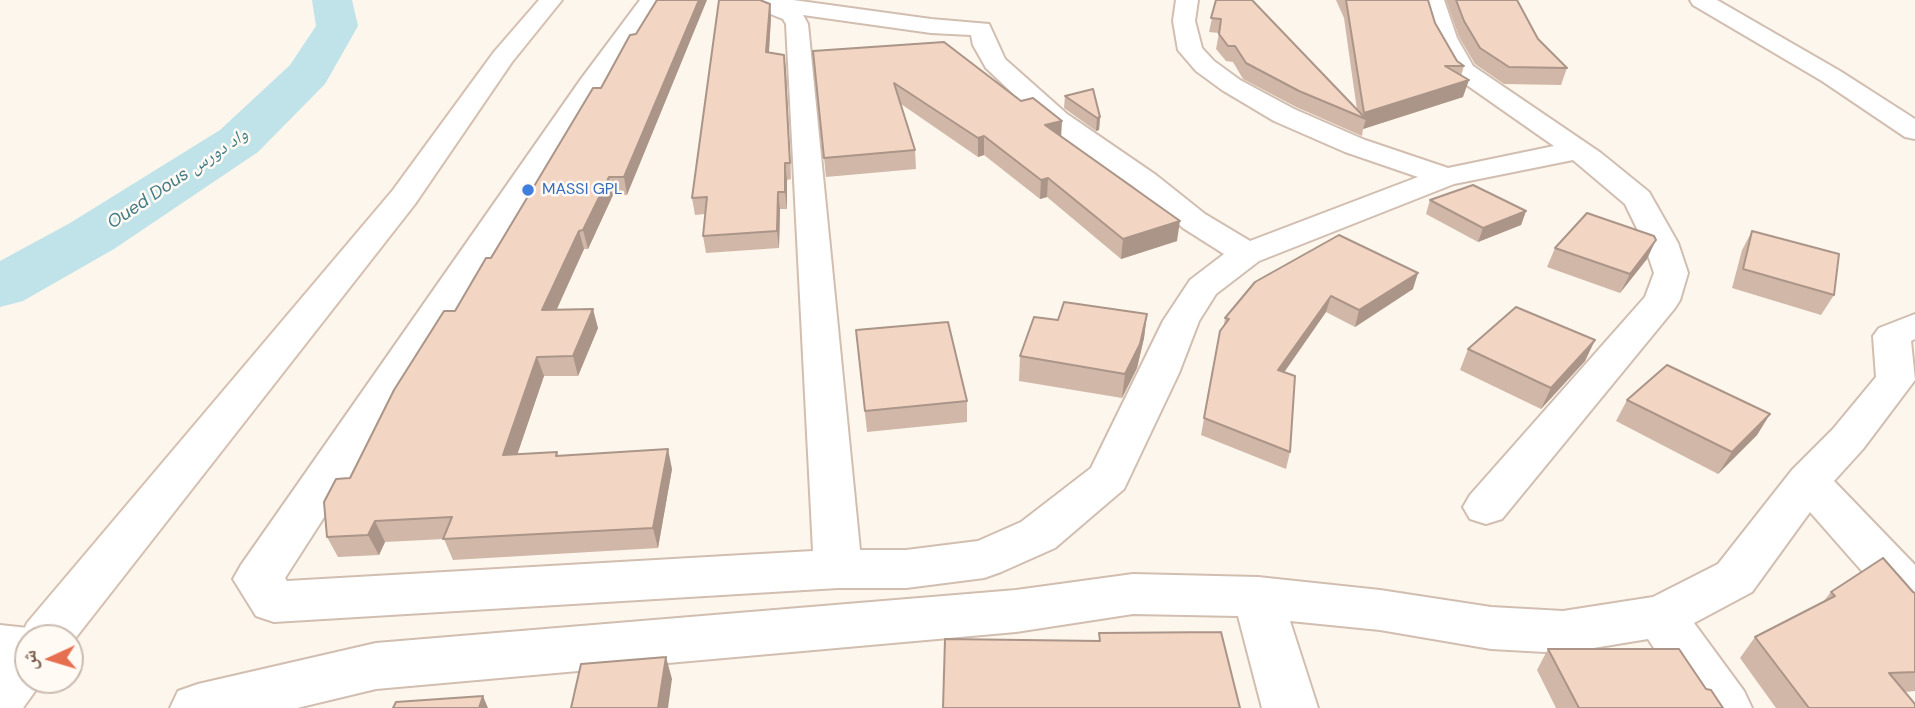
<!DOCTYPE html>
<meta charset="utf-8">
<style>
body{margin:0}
#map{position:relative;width:1915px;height:708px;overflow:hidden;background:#fdf6ec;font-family:"DM Sans","Noto Naskh Arabic",sans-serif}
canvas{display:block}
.north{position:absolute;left:14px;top:624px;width:70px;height:70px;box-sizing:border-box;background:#fffaf3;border:2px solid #cabbb1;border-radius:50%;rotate:266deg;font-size:19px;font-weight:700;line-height:28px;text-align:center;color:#7a5c4d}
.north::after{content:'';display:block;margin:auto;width:24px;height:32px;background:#e76f51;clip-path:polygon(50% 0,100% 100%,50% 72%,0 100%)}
</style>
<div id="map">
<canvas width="1915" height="708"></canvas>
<div class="north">ش</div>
</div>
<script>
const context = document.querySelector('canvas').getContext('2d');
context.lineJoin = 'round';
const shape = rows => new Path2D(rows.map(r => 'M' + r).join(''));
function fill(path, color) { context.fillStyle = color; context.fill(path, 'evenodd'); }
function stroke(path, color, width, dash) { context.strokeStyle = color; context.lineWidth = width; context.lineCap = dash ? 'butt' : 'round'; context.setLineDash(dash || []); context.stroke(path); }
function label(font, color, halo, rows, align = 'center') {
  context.font = font + ' "DM Sans","Noto Naskh Arabic",sans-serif'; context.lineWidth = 5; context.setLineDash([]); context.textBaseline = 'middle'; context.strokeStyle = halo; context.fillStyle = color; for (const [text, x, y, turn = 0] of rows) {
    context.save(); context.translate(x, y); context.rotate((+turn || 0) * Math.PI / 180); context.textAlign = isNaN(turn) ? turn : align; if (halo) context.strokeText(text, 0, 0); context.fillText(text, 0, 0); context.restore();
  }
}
const river = shape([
 [312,0,352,0,358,26,325,84,258,152,114,249,23,301,0,307,0,261,70,223,220,130,290,65,316,26,312,0]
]);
const minor = shape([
 [640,0,662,0,602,85,285,578,287,581,813,551,786,24,783,19,748,5,745,0,793,0,931,19,989,24,1005,59,1067,114,1156,175,1205,214,1250,241,1418,177,1345,152,1274,121,1222,90,1196,71,1178,50,1173,21,1176,0,1198,0,1195,21,1202,48,1214,61,1240,80,1294,109,1365,140,1448,168,1554,146,1454,76,1433,38,1422,0,1444,0,1457,38,1473,66,1601,153,1649,192,1678,243,1688,273,1680,300,1675,308,1502,519,1486,524,1470,519,1463,507,1470,495,1645,297,1654,273,1644,243,1625,204,1573,160,1454,184,1259,261,1216,294,1199,321,1179,373,1124,489,1055,548,1001,572,984,578,906,588,838,588,274,622,256,616,233,579,241,565,581,79,640,0],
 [803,15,931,33,971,35,973,45,986,68,1047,126,1134,187,1183,228,1224,254,1190,280,1163,321,1091,468,1021,522,978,541,906,550,860,550,808,24,803,15],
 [1690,0,1717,0,1840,71,1915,119,1915,139,1905,137,1822,81,1693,5,1690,0],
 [1915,314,1915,339,1911,341,1915,380,1863,449,1834,481,1915,565,1915,617,1897,611,1810,512,1752,592,1694,623,1744,691,1752,708,1693,708,1648,639,1563,653,1491,649,1380,630,1290,621,1318,708,1262,708,1238,616,1133,614,1016,632,376,689,297,708,170,708,178,691,198,684,376,643,1016,590,1133,574,1258,577,1380,590,1491,607,1563,611,1653,597,1718,564,1792,470,1833,429,1876,377,1873,336,1879,328,1915,314]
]);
const tertiary = shape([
 [0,625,28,628,47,634,48,638,28,638,28,672,0,669,0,625]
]);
const secondary = shape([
 [539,0,562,0,512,62,415,204,70,645,70,638,28,638,28,680,43,680,23,708,0,708,0,655,9,643,20,639,27,623,393,190,494,52,539,0]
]);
const wall = shape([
 [1216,0,1357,110,1344,18,1336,0,1428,0,1435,23,1457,61,1464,66,1461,76,1463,97,1363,129,1362,136,1296,107,1243,79,1233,62,1226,61,1216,49,1219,33,1209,32],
 [1446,0,1517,0,1538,39,1567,68,1561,85,1504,84,1475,64,1459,37],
 [770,4,771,17,769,52,784,55,791,179,787,180,787,209,780,209,779,248,706,253,703,236,705,214,695,215,692,198],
 [630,35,627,195,613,195,588,249,584,249,556,309,598,328,578,376,544,376,517,454,557,452,558,456,672,469,658,548,453,560,444,539,385,542,379,555,338,557,327,537,350,478,455,311,601,88],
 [813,51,1061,137,1177,241,1121,259,1047,197,1040,199,984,155,978,157,901,104,915,150,916,169,826,177],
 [1065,96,1100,117,1099,130,1096,131,1064,108],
 [1430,200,1526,211,1521,225,1478,242,1426,214],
 [1752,231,1834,295,1821,315,1732,288,1742,250],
 [1555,248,1647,259,1620,293,1547,267],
 [1255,282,1413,289,1355,327,1326,312,1284,372,1290,452,1286,469,1201,435,1220,331,1224,325,1225,318],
 [1147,314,1144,338,1137,368,1122,398,1019,381,1020,356,1058,320],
 [856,330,967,401,967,422,867,432],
 [1595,340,1585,361,1541,409,1460,370,1468,349],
 [1627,400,1770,414,1757,435,1718,474,1616,421],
 [1831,592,1915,593,1915,691,1905,692,1915,708,1776,708,1740,658,1755,637,1823,602],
 [1548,649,1706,689,1723,708,1556,708,1537,670]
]);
const shadedWall = shape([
 [699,0,707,0,627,195,624,177],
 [770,4,771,17,768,66,766,52],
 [784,55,786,69,791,179,790,163],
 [1469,80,1463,97,1363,129,1366,119,1363,118,1364,113],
 [1100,117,1099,130,1096,131,1097,118],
 [1062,121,1061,139,1045,125],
 [984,136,984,155,978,157,978,138],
 [785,163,787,180,787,209,785,192],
 [609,177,613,195,588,249,583,230],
 [1048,178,1047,197,1040,199,1041,180],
 [778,192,780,209,779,248,777,231],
 [1526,211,1521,225,1478,242,1483,228],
 [1180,221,1177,241,1121,259,1123,239],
 [579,231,584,249,548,329,542,310],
 [1656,240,1647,259,1620,293,1630,274],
 [1418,273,1413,289,1355,327,1359,310],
 [1331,296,1326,312,1274,387,1278,370],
 [593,309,598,328,578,376,573,356],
 [1147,314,1144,338,1137,368,1122,398,1125,374],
 [1595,340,1585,361,1541,409,1551,388],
 [537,357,544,376,510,476,503,455],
 [1770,414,1757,435,1718,474,1732,452],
 [668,449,672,469,658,548,653,528],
 [375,521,385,542,379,555,368,535],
 [666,657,672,679,668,708,658,708],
 [483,696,488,708,479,708]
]);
const building = shape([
 [657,0,699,0,624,177,609,177,583,230,579,231,542,310,593,309,573,356,537,357,503,455,557,452,556,456,668,449,653,528,443,539,452,517,375,521,368,535,327,537,324,502,336,479,350,478,394,390,444,311,455,311,486,258,491,258,593,88,601,88,630,35,636,34,657,0],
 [719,0,760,0,770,4,766,52,784,55,790,163,785,163,785,192,778,192,777,231,703,236,707,197,692,198,719,0],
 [1216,0,1252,0,1366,119,1299,91,1246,63,1235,46,1228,46,1219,34,1221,19,1211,18,1216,0],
 [1346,0,1428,0,1435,23,1457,61,1464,66,1445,66,1469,80,1364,113,1346,0],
 [1456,0,1517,0,1538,39,1567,68,1509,67,1480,48,1464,21,1456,0],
 [944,42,1021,101,1033,98,1062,121,1045,125,1180,221,1123,239,1048,178,1041,180,984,136,978,138,894,83,915,150,824,158,813,51,944,42],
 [1093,89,1100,117,1097,118,1065,96,1093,89],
 [1473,185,1526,211,1483,228,1430,200,1473,185],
 [1587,213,1654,236,1656,240,1630,274,1555,248,1587,213],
 [1752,231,1839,254,1834,295,1743,269,1752,231],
 [1339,235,1418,273,1359,310,1331,296,1278,370,1295,376,1290,452,1204,418,1220,331,1229,319,1225,318,1255,282,1339,235],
 [1064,302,1147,314,1140,344,1125,374,1020,356,1034,317,1058,320,1064,302],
 [1516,307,1595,340,1551,388,1468,349,1516,307],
 [948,322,967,401,865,411,856,330,948,322],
 [1667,365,1770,414,1732,452,1627,400,1667,365],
 [1883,558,1913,592,1915,593,1915,672,1889,673,1915,704,1915,708,1809,708,1755,637,1835,596,1831,592,1883,558],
 [1221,632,1240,708,943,708,945,639,1100,641,1099,633,1221,632],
 [1548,649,1679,649,1706,689,1711,690,1723,708,1579,708,1548,649],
 [666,657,658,708,571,708,581,664,666,657],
 [483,696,479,708,393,708,396,702,483,696]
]);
const markers = [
 [528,190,7,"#3f7fe0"]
];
const farShopnames = [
 ["MASSI GPL",542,190]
];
const farWaternames = [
 ["Oued Dous واد دورس",178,179,-34]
];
fill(river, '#bfe3e8');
stroke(minor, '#d1beb0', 4);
stroke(tertiary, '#d1beb0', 4);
stroke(secondary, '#d6c0b0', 4);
fill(minor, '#fff');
fill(tertiary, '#fff');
fill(secondary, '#fff');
fill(wall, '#d1b7a8');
fill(shadedWall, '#aa9588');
fill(building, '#f3d5c3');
stroke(building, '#aa9588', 2);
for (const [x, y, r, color] of markers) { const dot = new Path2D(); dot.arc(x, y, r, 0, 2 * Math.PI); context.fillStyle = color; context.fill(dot); stroke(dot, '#fffaf3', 2.5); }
label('16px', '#366cbe', '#fffaf3', farShopnames, 'left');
label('italic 18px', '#437c86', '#fffaf3', farWaternames);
</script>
